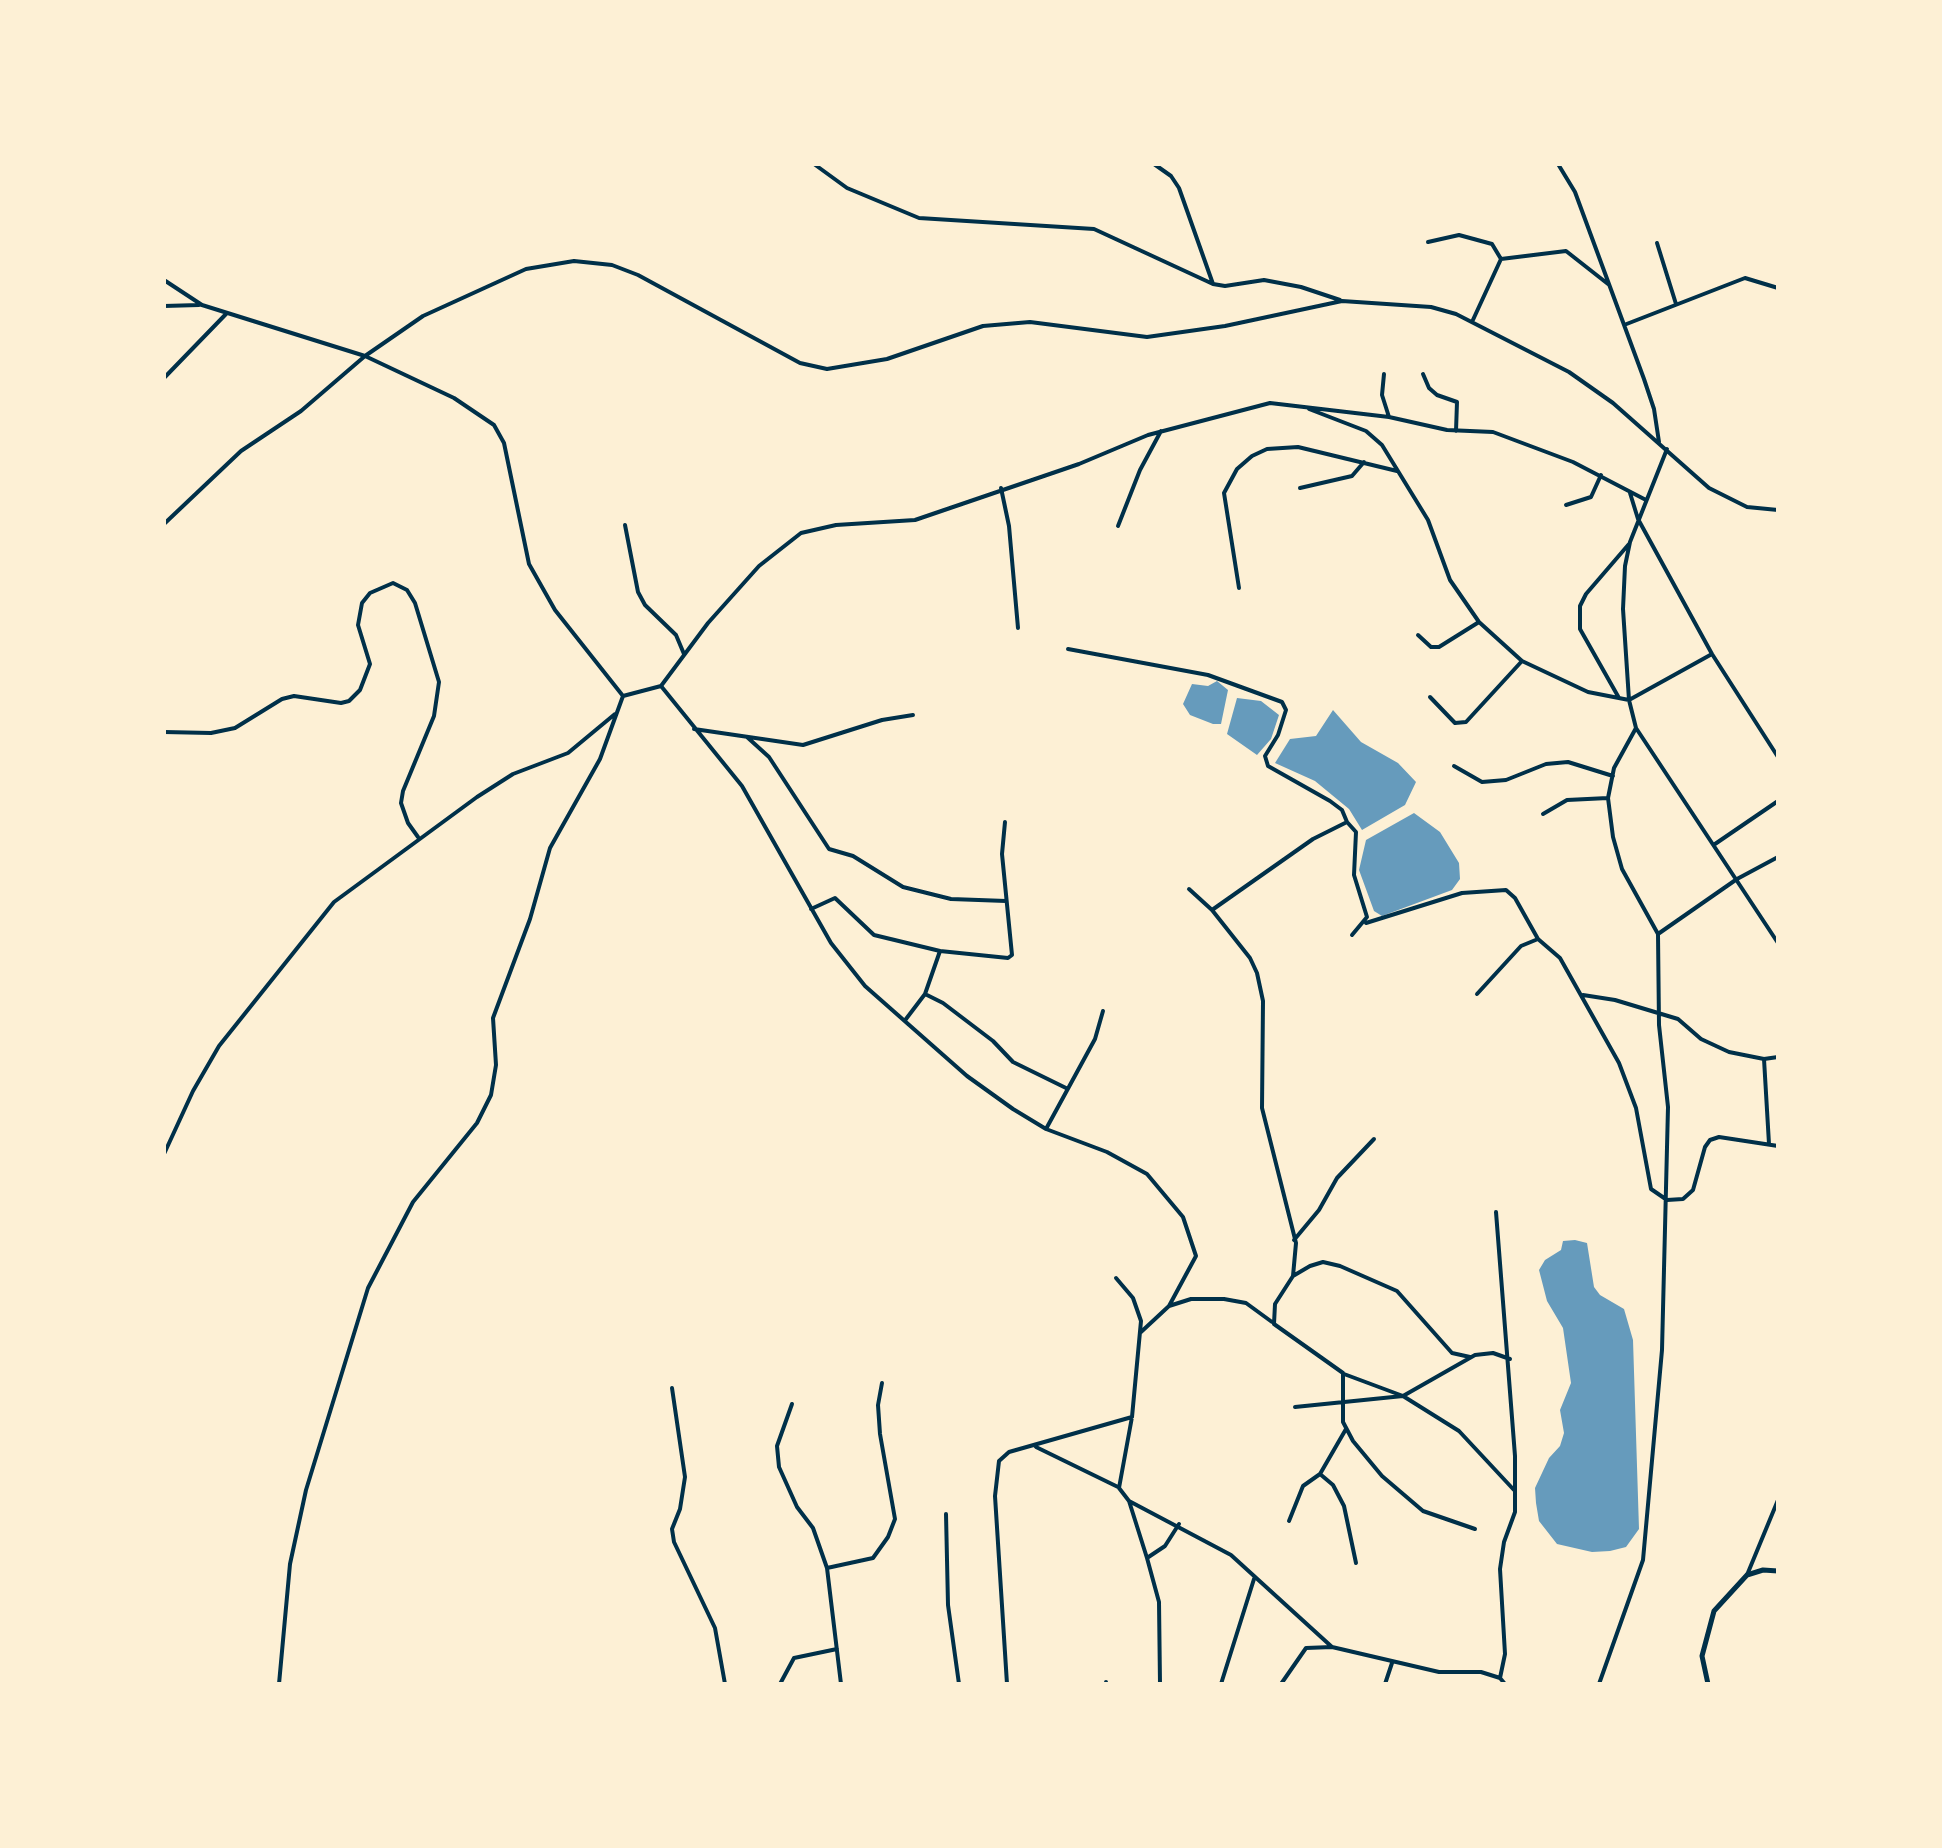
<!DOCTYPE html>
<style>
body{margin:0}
#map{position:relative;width:1942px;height:1848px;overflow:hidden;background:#fdf0d5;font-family:Quicksand,sans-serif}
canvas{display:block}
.frame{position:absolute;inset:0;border:166px solid #fdf0d5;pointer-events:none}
</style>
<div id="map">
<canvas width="1942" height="1848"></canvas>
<div class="frame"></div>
</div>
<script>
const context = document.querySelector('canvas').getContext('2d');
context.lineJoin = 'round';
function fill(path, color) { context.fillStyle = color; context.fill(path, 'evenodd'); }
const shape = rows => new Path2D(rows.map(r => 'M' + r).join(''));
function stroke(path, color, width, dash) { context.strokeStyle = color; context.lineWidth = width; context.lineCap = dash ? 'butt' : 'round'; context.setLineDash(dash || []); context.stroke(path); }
const water = shape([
 [1217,681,1228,690,1221,724,1213,724,1190,715,1183,704,1192,684,1208,686],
 [1237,698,1261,701,1279,715,1271,739,1257,755,1227,734],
 [1333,710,1361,742,1398,763,1416,782,1405,805,1362,830,1349,809,1315,781,1275,763,1290,739,1316,736],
 [1414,813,1440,832,1459,863,1460,879,1452,890,1382,916,1374,911,1359,870,1366,840],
 [1575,1240,1587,1243,1594,1287,1600,1295,1624,1309,1633,1340,1639,1529,1626,1547,1610,1551,1592,1552,1557,1544,1539,1521,1536,1503,1535,1488,1549,1458,1560,1446,1564,1433,1560,1410,1571,1383,1563,1328,1547,1301,1539,1270,1545,1260,1561,1250,1563,1241]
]);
const minor = shape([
 [814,164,847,188,919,218,1094,229,1213,284,1225,286,1264,280,1301,287,1340,300],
 [1154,164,1171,176,1179,188,1213,284],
 [1558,164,1575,192,1644,379,1654,409,1659,442],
 [1428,242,1459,235,1492,244,1501,259],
 [1657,243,1676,304],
 [164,280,202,305,365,356,454,398,494,425,504,443,529,564,555,610,623,696,661,686,708,623,759,566,801,533,836,525,915,520,1079,464,1148,435,1270,403,1389,417,1447,430,1493,432,1573,462,1646,500],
 [164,306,199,305],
 [1472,322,1501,259,1566,251,1608,284],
 [1624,325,1745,278,1778,288],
 [1384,374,1382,395,1389,417],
 [1423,374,1429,388,1437,395,1457,402,1456,431],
 [164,378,226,314],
 [1309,409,1366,431,1382,445,1428,520,1450,580,1479,622,1522,661,1588,692,1629,700,1712,654],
 [1667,449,1630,542,1625,566,1623,609,1629,700,1636,728,1778,943],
 [1001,488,1009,526,1018,628],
 [1300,488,1352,476,1364,462],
 [1630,493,1638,519,1712,654,1778,757],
 [1566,505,1591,497,1601,475],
 [164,524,241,451,301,411,365,356,423,316,526,269,574,261,612,265,638,275,800,363,827,369,887,359,983,326,1030,322,1147,337,1225,326,1342,301,1431,307,1456,314,1569,372,1613,403,1709,488,1747,507,1778,510],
 [625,525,638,592,645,605,676,635,684,654],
 [1118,526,1140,470,1161,431],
 [1239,588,1224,493,1237,469,1252,456,1267,449,1298,447,1397,471],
 [1418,635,1431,647,1439,647,1479,622],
 [1068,649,1208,675,1282,702,1286,710,1278,735,1265,756,1268,766,1330,801,1342,810,1347,822],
 [661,686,742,786,831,943,865,986,967,1076,1013,1109,1046,1129,1107,1152,1147,1174,1183,1217,1196,1256,1169,1306,1141,1332],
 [1430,697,1455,723,1466,722,1522,661],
 [1619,698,1580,629,1580,606,1586,594,1629,544],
 [694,729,803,745,882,720,913,715],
 [164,732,211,733,235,728,282,699,294,696,341,703,349,701,360,690,370,664,358,625,362,603,370,593,393,583,407,590,415,603,439,682,434,716,403,791,401,803,408,823,418,837],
 [747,737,769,757,829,849,853,856,903,887,951,899,1006,901],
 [1454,766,1482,782,1506,780,1546,764,1568,762,1613,776],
 [1543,814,1567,800,1608,798],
 [1715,844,1778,801],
 [1189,889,1212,910,1250,958,1257,973,1263,1001,1262,1108,1296,1243,1293,1276],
 [811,909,835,898,874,935,940,951],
 [1212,910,1313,839,1347,822,1356,832,1354,875,1367,917,1352,935],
 [1366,923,1462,893,1506,890,1515,898,1538,939],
 [1658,934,1737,879,1778,857],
 [925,994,943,1003,993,1041,1013,1062,1066,1088],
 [1477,994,1521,946,1538,939,1560,958,1619,1063,1636,1108,1651,1189,1667,1200,1683,1199,1693,1190,1705,1147,1710,1140,1719,1137,1778,1146],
 [1583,995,1615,1000,1678,1019,1701,1039,1729,1052,1764,1059,1778,1057],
 [906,1019,925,994,940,951,1008,958,1012,955,1002,854,1005,822],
 [1764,1059,1769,1144],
 [1046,1129,1095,1039,1103,1011],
 [164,1154,193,1091,219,1046,334,902,477,797,513,774,568,753,615,714],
 [1496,1212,1515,1456,1515,1512,1504,1542,1500,1569,1505,1654,1500,1678],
 [1294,1240,1319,1210,1337,1178,1374,1139],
 [1116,1278,1133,1298,1141,1321,1132,1417,1119,1488,1129,1501,1231,1555,1332,1647,1439,1672,1481,1672,1500,1678,1505,1684],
 [1169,1306,1191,1299,1224,1299,1246,1303,1272,1322],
 [1470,1357,1452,1353,1397,1291,1340,1266,1323,1262,1310,1266,1293,1276,1275,1304,1274,1324,1343,1373,1343,1422,1353,1441,1382,1476,1423,1511,1475,1529],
 [1344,1374,1403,1396,1475,1355,1493,1353,1510,1359],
 [672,1388,685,1477,680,1509,672,1529,674,1542,715,1628,725,1684],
 [792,1404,777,1446,779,1467,797,1507,813,1528,827,1568,841,1684],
 [1295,1407,1403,1396,1459,1431,1514,1490],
 [1036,1447,1118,1487],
 [1320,1474,1333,1485,1344,1506,1356,1563],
 [1129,1501,1147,1558],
 [946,1514,948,1605,959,1684],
 [1289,1521,1303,1486,1320,1474,1346,1429],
 [827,1568,873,1558,888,1537,895,1519,880,1434,878,1405,882,1383],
 [1747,1575,1778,1500],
 [279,1684,290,1564,306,1490,368,1288,413,1202,477,1123,491,1095,496,1065,493,1018,530,919,550,848,600,759,623,696],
 [780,1684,794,1658,837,1649],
 [1007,1684,995,1496,999,1461,1009,1452,1132,1417],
 [1106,1684,1106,1682],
 [1160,1684,1159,1602,1147,1558,1165,1546,1179,1524],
 [1221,1684,1254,1579],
 [1281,1684,1306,1648,1332,1647],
 [1385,1684,1392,1663],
 [1599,1684,1643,1560,1662,1350,1668,1107,1659,1025,1658,934,1622,869,1613,837,1608,798,1614,768,1636,728]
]);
const tertiary = shape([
 [1708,1684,1702,1656,1714,1611,1747,1575,1763,1570,1778,1571]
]);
fill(water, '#669bbc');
stroke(minor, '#003049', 4);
stroke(tertiary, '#003049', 5);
</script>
